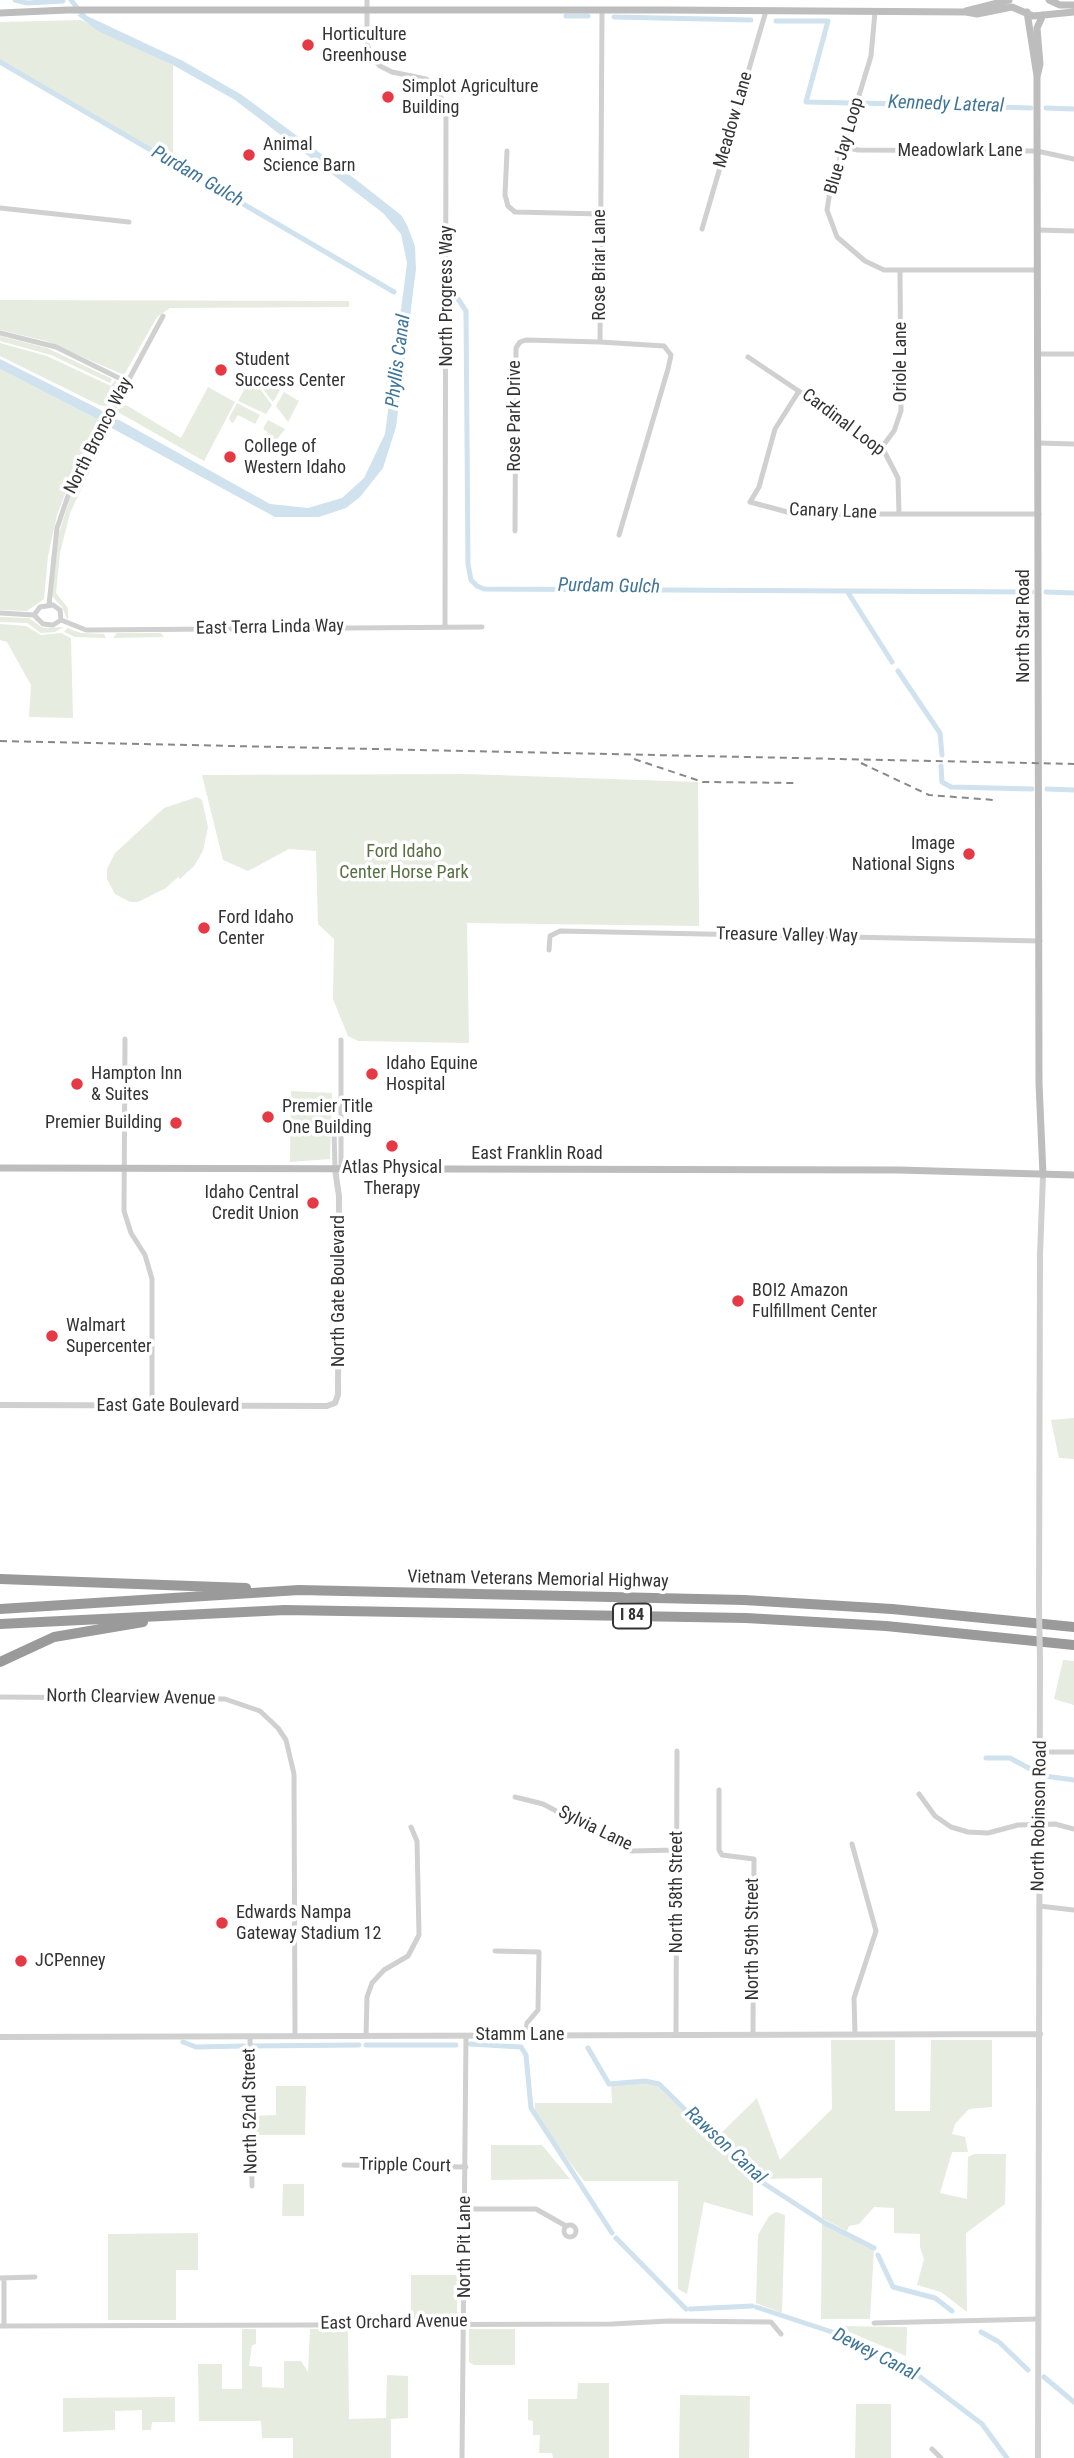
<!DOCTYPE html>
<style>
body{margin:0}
canvas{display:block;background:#fff}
</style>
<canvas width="1074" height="2458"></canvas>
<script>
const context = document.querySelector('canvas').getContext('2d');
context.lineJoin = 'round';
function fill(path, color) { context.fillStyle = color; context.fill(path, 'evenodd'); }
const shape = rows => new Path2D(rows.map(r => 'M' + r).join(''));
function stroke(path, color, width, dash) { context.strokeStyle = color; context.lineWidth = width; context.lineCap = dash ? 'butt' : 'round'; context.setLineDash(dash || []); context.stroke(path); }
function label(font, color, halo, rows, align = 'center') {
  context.font = font + ' "Roboto Condensed",sans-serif'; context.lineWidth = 7; context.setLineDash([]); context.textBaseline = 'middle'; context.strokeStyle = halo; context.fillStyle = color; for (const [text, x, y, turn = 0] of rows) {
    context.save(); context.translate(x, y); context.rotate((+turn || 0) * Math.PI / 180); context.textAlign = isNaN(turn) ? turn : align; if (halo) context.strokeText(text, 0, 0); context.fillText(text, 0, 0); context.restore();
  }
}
const green = shape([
 [81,20,173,65,173,162,0,61,0,22],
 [0,300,349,301,349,307,170,308,157,317,124,375,46,341,0,330],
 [0,336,47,348,112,379,110,383,51,355,0,341],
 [0,343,47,356,111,386,115,380,119,387,109,407,99,405,0,356],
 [0,369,101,421,73,474,57,515,48,556,44,599,27,611,0,610],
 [252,375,280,390,273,402],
 [251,377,272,405,266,414,238,401],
 [208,387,235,402,204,461,116,411,126,405,181,438],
 [284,392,299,401,288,422,276,406],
 [237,403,260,415,255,424,238,415,233,423,231,422,229,418],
 [268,420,285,429,272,446,263,441,268,432,263,429],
 [104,430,104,441,70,513,60,553,56,593,68,608,68,621,62,607,52,596,59,533,71,495],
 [0,617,29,618,43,628,64,627,55,632,41,633,27,623,0,622],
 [0,624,26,626,41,635,61,633,71,638,73,718,29,717,31,685,7,642,0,640],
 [67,628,81,633,104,634,106,638,75,637,64,632],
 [117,633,161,633,164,637,113,638],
 [466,774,698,782,699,926,467,923,469,1043,358,1041,348,1036,333,999,334,939,318,924,316,851,289,849,248,871,223,860,202,775],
 [197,797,202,800,208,827,203,851,194,866,180,879,178,877,166,888,138,902,130,902,115,894,107,879,107,869,115,853,164,808],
 [291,1091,332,1093,330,1159,290,1162],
 [1074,1418,1074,1459,1059,1458,1051,1420],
 [1063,1660,1074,1661,1074,1705,1054,1699],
 [831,2040,895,2040,895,2111,930,2111,931,2040,992,2040,992,2107,969,2109,955,2124,952,2134,965,2137,968,2152,952,2152,940,2193,967,2199,968,2157,974,2154,1006,2154,1005,2204,966,2233,967,2312,941,2292,917,2285,924,2259,920,2247,920,2234,894,2233,894,2208,874,2207,859,2224,849,2226,847,2231,822,2218,822,2178,753,2179,753,2216,704,2202,687,2294,678,2289,678,2181,584,2181,535,2117,535,2103,612,2103,611,2082,653,2082,714,2140,757,2098,780,2160,832,2109],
 [276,2086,306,2086,305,2135,251,2135,251,2116,276,2115],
 [491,2145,542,2145,570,2179,491,2180],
 [283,2184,304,2184,304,2216,282,2216],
 [776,2212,785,2215,782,2313,756,2303,758,2235,769,2216],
 [822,2222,874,2248,870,2319,821,2319],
 [198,2233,198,2270,176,2270,176,2320,108,2320,108,2234],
 [411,2275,457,2275,457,2319,411,2319],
 [835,2326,907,2327,906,2356],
 [242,2329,256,2329,256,2344,252,2345,249,2366,262,2367,262,2387,284,2388,284,2361,301,2361,308,2372,310,2329,348,2329,349,2419,386,2418,387,2375,408,2376,408,2418,391,2419,391,2458,293,2458,293,2438,262,2438,261,2421,199,2421,198,2364,222,2364,222,2389,242,2389],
 [469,2329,515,2329,515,2365,474,2365,469,2362],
 [578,2383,609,2383,609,2458,553,2458,552,2453,539,2453,540,2435,533,2435,533,2421,528,2420,528,2399,577,2399],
 [680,2395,750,2396,749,2458,679,2458],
 [175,2397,175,2422,152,2422,151,2430,142,2430,142,2410,115,2411,115,2430,63,2432,63,2398],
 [856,2404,891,2404,891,2458,855,2458]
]);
const water = shape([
 [77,15,85,15,183,61,242,95,359,182,401,215,407,225,415,246,416,269,396,427,383,468,360,497,346,508,319,517,275,517,108,426,113,418,121,421,270,504,308,508,342,498,364,478,385,434,407,263,401,234,383,213,235,100,173,65,98,31],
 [0,359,99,409,105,413,101,421,0,369]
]);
const canal = shape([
 [15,0,27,3,63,1],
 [71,0,86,19],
 [566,16,588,16],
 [614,17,751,20],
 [776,21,828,21,806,102,852,103],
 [0,62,394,292],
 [861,103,1031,108],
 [1046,108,1074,109],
 [458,299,466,311,468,564,471,580,477,586,484,589,1032,592],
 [847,591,892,662],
 [1046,592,1074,593],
 [898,671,940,733,942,755],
 [941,766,942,782,951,787,1032,789],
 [1047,789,1074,790],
 [986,1758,1010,1758,1034,1771],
 [1045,1776,1074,1780],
 [183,2042,196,2047,244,2046],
 [470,2044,521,2047,526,2055,531,2108,612,2233],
 [366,2045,456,2045],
 [250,2046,359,2045],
 [588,2048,609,2084,645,2081,659,2084,754,2177,825,2223,874,2248],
 [616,2238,686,2309],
 [878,2255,893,2287,935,2298,952,2311],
 [756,2307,832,2332,882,2359,911,2370,982,2424,1007,2458],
 [690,2309,752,2306],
 [981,2332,999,2342,1028,2370],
 [1044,2377,1074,2402]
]);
const minor = shape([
 [367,0,367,44,372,57,380,66,392,72,426,79,436,87,446,109,445,627],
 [875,12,871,56,830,191,827,210,837,237,865,261,884,270,1038,270],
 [844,147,858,150,1037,151,1074,159],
 [507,151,505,195,508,206,515,212,601,214],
 [0,208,129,222],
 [702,229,766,11],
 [1038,230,1074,231],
 [0,333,56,347,127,382],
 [600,342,602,11],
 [1039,354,1074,354],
 [748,357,882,447,898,478,899,514],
 [799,391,775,429,759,487,750,502,795,514,1039,514],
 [1038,443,1074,444],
 [882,447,894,431,901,411,900,272],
 [515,531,516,348,520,342,526,340,600,342,664,346,671,355,668,369,619,535],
 [49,605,57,528,71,487,163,316],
 [0,613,34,615],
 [34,615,40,607,53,605,60,610,61,620],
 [34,615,43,624,53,625,61,620],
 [61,620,86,630,482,627],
 [549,950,550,936,560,931,1040,941],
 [125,1039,124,1211,131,1233,145,1255,152,1279,152,1405],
 [341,1040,341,1169],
 [335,1169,334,1129,339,1122],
 [0,1697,225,1699,260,1711,278,1728,286,1740,294,1774,295,2036],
 [1042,1752,1074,1752],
 [719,1790,719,1850,722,1855,754,1859,753,2034],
 [919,1794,935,1816,951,1827,968,1832,988,1833,1018,1825,1055,1824,1074,1829],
 [515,1797,543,1804,632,1851,676,1850],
 [852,1844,876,1931,854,1998,855,2034],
 [1039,1906,1074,1910],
 [495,1951,539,1952,538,2010,527,2023,526,2035],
 [676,2034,677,1751],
 [250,2036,252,2186],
 [366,2036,367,1997,372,1983,384,1970,408,1956,419,1935,417,1841,411,1827],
 [344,2165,466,2167],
 [466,2209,536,2209,566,2226],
 '564 2231a6 6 0 1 1 12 0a6 6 0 1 1-12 0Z',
 [0,2278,35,2277],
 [874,2323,1038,2319],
 [0,2326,612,2324,669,2321,771,2322,781,2334],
 [4,2326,4,2278],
 [932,2449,941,2458],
 [462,2458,466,2036]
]);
const tertiary = shape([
 [0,1405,327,1406,335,1403,338,1395,339,1196,335,1169],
 [1039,1607,1040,1255,1043,1175],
 [0,2037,1040,2034],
 [1038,2458,1040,1659]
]);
const secondary = shape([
 [1049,0,1060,5,1074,5],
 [966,11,1009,0],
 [1027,12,1037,76],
 [0,13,67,10,667,10,966,12,977,14,1012,7,1033,16,1074,12],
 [1043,15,1037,28,1040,64,1037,77,1037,105,1039,1083,1043,1175],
 [0,1168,899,1170,1074,1175]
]);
const motorway = shape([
 [0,1579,246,1588],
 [0,1609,299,1590,744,1600,892,1609,1074,1627],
 [0,1624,285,1610,746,1618,886,1626,1074,1645],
 [0,1662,54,1637,143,1622]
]);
const rail = shape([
 [0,741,1074,764],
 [634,759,703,782,798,783],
 [861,763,929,795,994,800]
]);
const tertiaryBridge = shape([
 [1039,1607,1040,1659]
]);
const markers = [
 [308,45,7,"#e63946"],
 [388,97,7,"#e63946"],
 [249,155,7,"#e63946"],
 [221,370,7,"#e63946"],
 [230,457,7,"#e63946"],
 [969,854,7,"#e63946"],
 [204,928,7,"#e63946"],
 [372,1074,7,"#e63946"],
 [77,1084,7,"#e63946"],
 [268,1117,7,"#e63946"],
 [176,1123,7,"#e63946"],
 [392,1146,7,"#e63946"],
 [313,1203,7,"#e63946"],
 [738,1301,7,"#e63946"],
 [52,1336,7,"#e63946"],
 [222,1923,7,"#e63946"],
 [21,1961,7,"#e63946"]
];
const shields = [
 [632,1616,38]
];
const shieldNames = [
 ["I 84",632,1616]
];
const poiNames = [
 ["Horticulture",322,35],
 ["Greenhouse",322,56],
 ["Simplot Agriculture",402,87],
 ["Building",402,108],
 ["Animal",263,145],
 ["Science Barn",263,166],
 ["Student",235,360],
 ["Success Center",235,381],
 ["College of",244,447],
 ["Western Idaho",244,468],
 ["Image",955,844,"right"],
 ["National Signs",955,865,"right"],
 ["Ford Idaho",218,918],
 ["Center",218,939],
 ["Idaho Equine",386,1064],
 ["Hospital",386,1085],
 ["Hampton Inn",91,1074],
 ["& Suites",91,1095],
 ["Premier Title",282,1107],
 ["One Building",282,1128],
 ["Premier Building",162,1123,"right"],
 ["Atlas Physical",392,1168,"center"],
 ["Therapy",392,1189,"center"],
 ["Idaho Central",299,1193,"right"],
 ["Credit Union",299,1214,"right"],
 ["BOI2 Amazon",752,1291],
 ["Fulfillment Center",752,1312],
 ["Walmart",66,1326],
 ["Supercenter",66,1347],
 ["Edwards Nampa",236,1913],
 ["Gateway Stadium 12",236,1934],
 ["JCPenney",35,1961]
];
const streetNames = [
 ["Meadow Lane",734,120,-74],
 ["Blue Jay Loop",845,146,-74],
 ["Meadowlark Lane",960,151],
 ["Rose Briar Lane",600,265,-90],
 ["North Progress Way",447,296,-90],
 ["Oriole Lane",901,362,-90],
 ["Rose Park Drive",515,416,-90],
 ["Cardinal Loop",843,423,37],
 ["North Bronco Way",99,436,-63],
 ["Canary Lane",833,512,2],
 ["North Star Road",1024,626,-90],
 ["East Terra Linda Way",270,628,-1],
 ["Treasure Valley Way",787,936,1],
 ["East Franklin Road",537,1154],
 ["North Gate Boulevard",339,1291,-90],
 ["East Gate Boulevard",168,1406],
 ["Vietnam Veterans Memorial Highway",538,1580,1],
 ["North Clearview Avenue",131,1698,1],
 ["North Robinson Road",1040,1816,-89],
 ["Sylvia Lane",595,1829,26],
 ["North 58th Street",677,1892,-90],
 ["North 59th Street",753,1939,-90],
 ["Stamm Lane",520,2035],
 ["North 52nd Street",251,2111,-91],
 ["Tripple Court",405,2166,1],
 ["North Pit Lane",465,2247,-90],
 ["East Orchard Avenue",394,2323,-1]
];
const parkNames = [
 ["Ford Idaho",404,852],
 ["Center Horse Park",404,873]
];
const waterNames = [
 ["Kennedy Lateral",946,105,2],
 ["Purdam Gulch",197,177,30],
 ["Phyllis Canal",399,361,-83],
 ["Purdam Gulch",609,587,1],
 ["Rawson Canal",725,2146,43],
 ["Dewey Canal",875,2355,27]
];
fill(green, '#e6ecdf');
fill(water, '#cfe2ee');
stroke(canal, '#cfe2ee', 5);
stroke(minor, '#d0d0d0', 5);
stroke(tertiary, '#d0d0d0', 6);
stroke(secondary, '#bdbdbd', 7);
stroke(motorway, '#9a9a9a', 10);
stroke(rail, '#888', 2, [7, 5]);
stroke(tertiaryBridge, '#d0d0d0', 6);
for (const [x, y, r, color] of markers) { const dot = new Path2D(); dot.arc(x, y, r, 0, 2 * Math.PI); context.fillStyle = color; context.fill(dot); stroke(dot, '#fff', 2.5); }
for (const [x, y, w] of shields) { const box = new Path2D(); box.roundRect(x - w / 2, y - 12.5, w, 25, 5); context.fillStyle = '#fff'; context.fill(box); stroke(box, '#333', 2); }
label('bold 16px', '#333', null, shieldNames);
label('18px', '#333', '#fff', poiNames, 'left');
label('18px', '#333', '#fff', streetNames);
label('18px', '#56703f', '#fff', parkNames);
label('italic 19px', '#3f7597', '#fff', waterNames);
</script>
